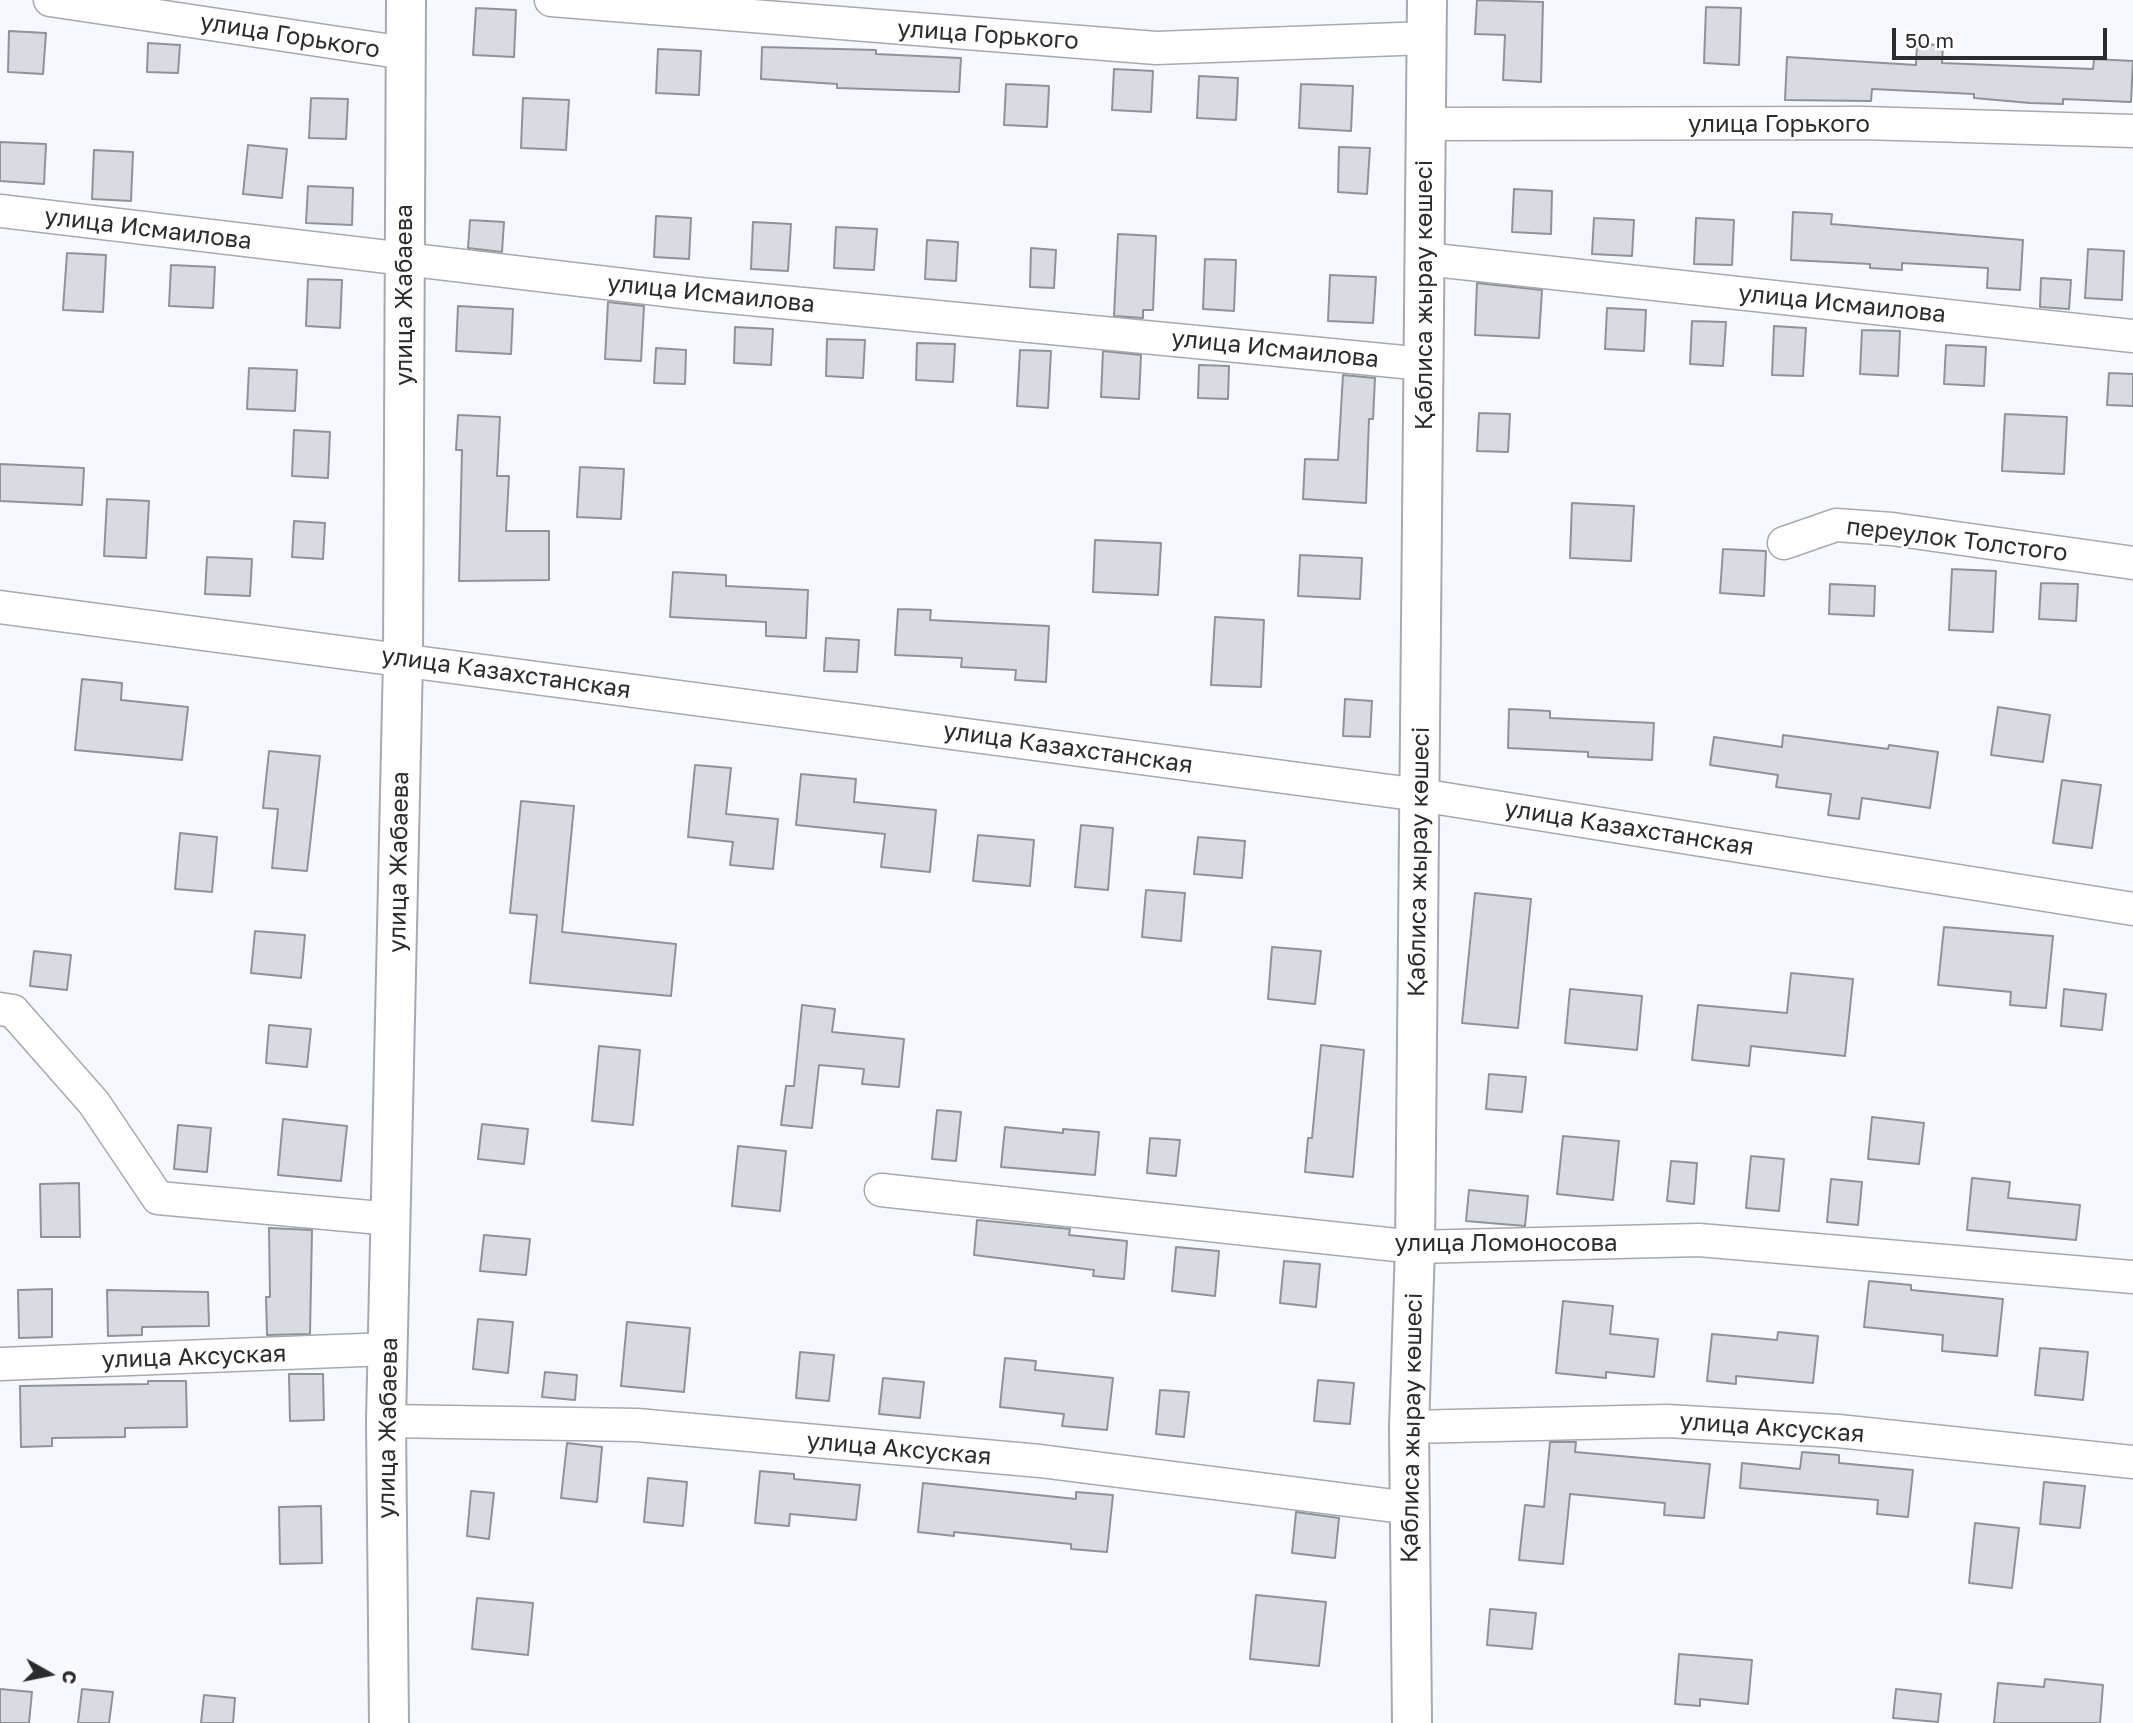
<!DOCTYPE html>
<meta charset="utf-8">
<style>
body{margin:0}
#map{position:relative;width:2133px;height:1723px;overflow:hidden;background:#f6f8fe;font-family:"Golos Text",sans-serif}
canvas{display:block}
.north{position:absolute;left:14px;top:1639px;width:70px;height:70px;-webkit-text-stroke:5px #fff;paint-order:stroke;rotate:99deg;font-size:19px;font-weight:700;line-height:28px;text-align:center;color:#2b2c2e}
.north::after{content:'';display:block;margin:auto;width:24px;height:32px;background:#2b2c2e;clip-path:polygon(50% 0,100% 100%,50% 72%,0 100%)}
.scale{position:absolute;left:1892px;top:28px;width:215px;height:32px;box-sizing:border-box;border:4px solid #2b2c2e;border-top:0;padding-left:9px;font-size:21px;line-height:24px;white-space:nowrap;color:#2b2c2e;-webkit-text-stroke:5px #fff;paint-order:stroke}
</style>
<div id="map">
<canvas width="2133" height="1723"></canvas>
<div class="north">С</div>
<div class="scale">50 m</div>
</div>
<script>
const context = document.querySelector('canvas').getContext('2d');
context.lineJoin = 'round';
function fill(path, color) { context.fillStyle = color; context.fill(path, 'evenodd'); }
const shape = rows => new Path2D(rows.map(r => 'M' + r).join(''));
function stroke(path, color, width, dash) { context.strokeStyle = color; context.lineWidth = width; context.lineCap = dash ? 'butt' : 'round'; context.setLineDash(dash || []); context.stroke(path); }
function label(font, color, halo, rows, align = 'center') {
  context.font = font + ' "Golos Text",sans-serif'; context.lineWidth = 5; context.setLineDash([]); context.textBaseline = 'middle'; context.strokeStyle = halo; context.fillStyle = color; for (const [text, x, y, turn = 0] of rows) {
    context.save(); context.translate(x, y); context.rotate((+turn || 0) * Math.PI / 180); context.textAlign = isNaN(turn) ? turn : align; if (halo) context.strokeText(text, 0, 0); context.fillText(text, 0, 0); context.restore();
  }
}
const building = shape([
 [1477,0,1543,2,1541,82,1503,80,1505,35,1475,34,1477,0],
 [1706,7,1741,8,1739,65,1704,63,1706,7],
 [476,8,516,10,514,57,473,55,476,8],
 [9,31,46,33,43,74,8,72,9,31],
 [148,43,180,45,178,73,147,72,148,43],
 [1917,44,1943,45,1942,63,2093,69,2094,59,2133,61,2131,102,2063,99,2063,104,2030,103,1974,98,1974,94,1872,89,1871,101,1785,100,1787,57,1916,65,1917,44],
 [762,47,876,50,876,54,961,58,959,92,837,88,837,84,761,79,762,47],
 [658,49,701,51,699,95,656,93,658,49],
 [1114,69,1153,71,1151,112,1112,110,1114,69],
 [1199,76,1238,78,1236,120,1197,118,1199,76],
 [1006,84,1049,86,1047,127,1004,125,1006,84],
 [1301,84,1353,86,1351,131,1299,128,1301,84],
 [311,98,348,99,346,139,309,138,311,98],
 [523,98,569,100,566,150,521,148,523,98],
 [0,142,46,144,44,184,0,181,0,142],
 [248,145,287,149,282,198,243,194,248,145],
 [1339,147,1370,148,1367,194,1338,192,1339,147],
 [94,150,133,152,131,201,92,199,94,150],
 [308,186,353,188,352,225,306,223,308,186],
 [1514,189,1552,191,1551,234,1512,232,1514,189],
 [1793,212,1832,214,1831,224,2023,240,2020,290,1987,288,1988,268,1902,263,1902,270,1870,268,1870,264,1791,260,1793,212],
 [656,216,691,218,689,259,654,257,656,216],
 [1594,218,1634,220,1632,256,1592,254,1594,218],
 [1696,218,1734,220,1732,265,1694,264,1696,218],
 [470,220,504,222,502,252,468,248,470,220],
 [753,222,791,224,788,271,751,269,753,222],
 [836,227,877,229,874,270,834,268,836,227],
 [1118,234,1156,236,1153,310,1143,310,1143,318,1114,316,1118,234],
 [927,240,958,242,956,281,925,279,927,240],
 [1031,248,1056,250,1054,288,1030,287,1031,248],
 [2088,249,2124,251,2122,300,2085,298,2088,249],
 [67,253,106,255,103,312,63,310,67,253],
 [1205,259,1236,260,1234,311,1203,309,1205,259],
 [171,265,215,267,213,308,169,306,171,265],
 [1330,275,1376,277,1373,323,1328,321,1330,275],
 [2041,278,2071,280,2069,309,2040,307,2041,278],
 [308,279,342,280,340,328,306,326,308,279],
 [1477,283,1542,290,1539,338,1475,335,1477,283],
 [608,302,644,306,641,361,605,359,608,302],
 [458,306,513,309,511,354,456,351,458,306],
 [1607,308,1646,310,1644,351,1605,349,1607,308],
 [1692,321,1726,322,1723,366,1690,364,1692,321],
 [1774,326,1806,328,1803,376,1772,375,1774,326],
 [735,327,773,329,771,365,734,363,735,327],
 [1862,330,1900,331,1898,376,1860,374,1862,330],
 [827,339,865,340,863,378,826,376,827,339],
 [917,343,955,344,953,382,916,380,917,343],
 [1946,345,1986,347,1984,386,1944,384,1946,345],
 [656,348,686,350,685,384,654,383,656,348],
 [1020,350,1051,351,1048,408,1017,406,1020,350],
 [1103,351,1141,355,1139,399,1101,397,1103,351],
 [1199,365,1229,366,1228,399,1198,398,1199,365],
 [249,368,297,370,295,411,247,409,249,368],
 [2109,373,2133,374,2133,406,2107,405,2109,373],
 [1343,375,1375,378,1373,419,1369,419,1366,503,1303,499,1305,459,1338,460,1343,375],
 [1479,413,1510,414,1508,452,1477,451,1479,413],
 [2005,414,2067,417,2064,474,2002,471,2005,414],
 [458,415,500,417,497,476,509,476,506,531,549,531,549,580,459,581,462,450,456,450,458,415],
 [294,430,330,432,328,478,292,476,294,430],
 [0,464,84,468,82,505,0,501,0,464],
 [580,467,624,469,621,519,577,517,580,467],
 [107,499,149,501,146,558,104,556,107,499],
 [1572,503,1634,506,1631,561,1570,558,1572,503],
 [294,521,325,523,323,559,292,557,294,521],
 [1095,540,1161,543,1158,595,1093,592,1095,540],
 [1723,549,1766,551,1764,596,1720,593,1723,549],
 [1300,555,1362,558,1360,599,1298,596,1300,555],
 [207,557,252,559,250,596,205,594,207,557],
 [1952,569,1996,571,1993,632,1949,630,1952,569],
 [673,572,726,575,726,586,808,590,806,638,766,636,766,622,670,617,673,572],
 [2041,583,2078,584,2076,621,2039,619,2041,583],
 [1830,584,1875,586,1874,616,1829,614,1830,584],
 [898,609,931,610,930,620,1049,626,1046,682,1015,680,1016,670,961,667,962,658,895,655,898,609],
 [1215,617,1264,620,1261,687,1211,685,1215,617],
 [826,638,859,640,857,672,824,671,826,638],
 [82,679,122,683,121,700,188,707,182,760,75,750,82,679],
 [1345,699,1372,701,1370,737,1343,736,1345,699],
 [1998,707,2050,715,2043,762,1991,755,1998,707],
 [1509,709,1550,711,1550,718,1654,723,1652,760,1588,757,1588,752,1508,748,1509,709],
 [1783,735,1888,749,1889,745,1938,752,1930,808,1862,798,1859,819,1828,815,1831,794,1776,787,1778,775,1710,765,1714,737,1782,747,1783,735],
 [269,751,320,756,307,871,272,868,278,809,263,808,269,751],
 [695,765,731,768,726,814,778,819,773,869,730,865,733,842,688,837,695,765],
 [801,774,856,779,854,802,936,810,930,872,881,867,885,834,796,825,801,774],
 [2062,780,2101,785,2092,848,2053,843,2062,780],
 [521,801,574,806,562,932,676,944,671,996,530,983,537,915,510,913,521,801],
 [1081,825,1113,828,1108,890,1075,887,1081,825],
 [180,833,217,837,212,892,175,889,180,833],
 [978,835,1034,840,1030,886,973,881,978,835],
 [1198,837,1245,841,1242,878,1194,874,1198,837],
 [1146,890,1185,893,1181,941,1142,937,1146,890],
 [1475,893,1531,899,1518,1028,1462,1023,1475,893],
 [1944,927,2053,936,2046,1008,2010,1005,2011,992,1938,985,1944,927],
 [255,931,305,935,301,978,251,973,255,931],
 [1272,947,1321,951,1315,1004,1268,999,1272,947],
 [34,951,71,955,67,990,30,986,34,951],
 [1791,973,1853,979,1845,1056,1751,1046,1749,1066,1692,1060,1698,1005,1787,1013,1791,973],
 [1570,989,1642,996,1637,1050,1565,1043,1570,989],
 [2064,989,2106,994,2102,1030,2061,1026,2064,989],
 [802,1005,835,1009,832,1032,904,1039,899,1087,862,1084,864,1069,819,1065,812,1128,781,1125,786,1086,794,1086,802,1005],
 [269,1025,311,1029,307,1067,266,1063,269,1025],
 [1321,1045,1364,1050,1353,1177,1305,1172,1308,1138,1312,1138,1321,1045],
 [599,1046,640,1050,633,1125,592,1121,599,1046],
 [1489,1074,1526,1077,1522,1112,1486,1109,1489,1074],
 [937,1110,961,1112,956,1161,932,1159,937,1110],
 [1872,1117,1924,1123,1919,1164,1868,1159,1872,1117],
 [283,1119,347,1126,341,1181,278,1175,283,1119],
 [482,1124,528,1129,524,1164,478,1159,482,1124],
 [178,1125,211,1128,207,1172,174,1169,178,1125],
 [1005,1127,1063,1133,1063,1129,1099,1132,1095,1175,1001,1167,1005,1127],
 [1563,1136,1619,1141,1613,1200,1557,1194,1563,1136],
 [1150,1138,1180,1140,1176,1176,1147,1173,1150,1138],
 [738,1146,786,1151,780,1211,732,1206,738,1146],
 [1751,1156,1784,1159,1779,1211,1746,1208,1751,1156],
 [1671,1161,1697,1163,1694,1204,1667,1201,1671,1161],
 [1972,1178,2010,1182,2008,1198,2080,1205,2076,1240,1967,1230,1972,1178],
 [1831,1179,1862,1182,1858,1225,1827,1222,1831,1179],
 [79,1183,80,1237,41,1237,40,1184,79,1183],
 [1469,1190,1528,1196,1525,1226,1466,1221,1469,1190],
 [977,1220,1070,1229,1069,1235,1127,1241,1124,1279,1093,1276,1094,1270,974,1255,977,1220],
 [269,1228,312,1230,310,1334,267,1335,266,1297,270,1297,269,1228],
 [484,1235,530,1239,526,1275,480,1271,484,1235],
 [1176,1247,1219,1251,1215,1296,1172,1291,1176,1247],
 [1284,1261,1320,1264,1316,1307,1280,1303,1284,1261],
 [1869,1281,1911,1285,1911,1290,2003,1299,1997,1356,1942,1351,1943,1335,1864,1327,1869,1281],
 [52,1289,52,1337,19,1338,18,1290,52,1289],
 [107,1290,208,1292,209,1326,142,1327,142,1335,108,1336,107,1290],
 [1563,1301,1613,1306,1610,1334,1658,1339,1654,1377,1606,1372,1606,1378,1556,1373,1563,1301],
 [478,1319,513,1322,508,1373,473,1369,478,1319],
 [627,1322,690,1328,684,1392,621,1386,627,1322],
 [1778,1332,1818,1336,1813,1383,1736,1376,1736,1384,1707,1381,1712,1334,1777,1340,1778,1332],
 [2040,1348,2088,1352,2083,1400,2035,1395,2040,1348],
 [800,1352,834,1355,829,1401,796,1398,800,1352],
 [1005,1358,1036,1361,1035,1370,1113,1378,1107,1430,1062,1426,1064,1414,1000,1407,1005,1358],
 [545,1372,577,1375,575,1400,542,1397,545,1372],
 [289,1374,323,1374,324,1420,290,1421,289,1374],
 [883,1378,924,1382,920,1418,879,1414,883,1378],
 [1318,1380,1354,1383,1350,1424,1314,1421,1318,1380],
 [148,1381,186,1381,187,1427,125,1428,125,1437,52,1438,52,1446,21,1447,20,1386,148,1384,148,1381],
 [1160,1390,1189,1392,1184,1437,1156,1434,1160,1390],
 [1550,1442,1576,1442,1575,1452,1710,1464,1704,1518,1664,1515,1665,1503,1570,1494,1563,1564,1519,1560,1525,1505,1544,1507,1550,1442],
 [567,1443,602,1447,597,1502,561,1498,567,1443],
 [1802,1452,1839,1455,1839,1463,1913,1470,1908,1517,1877,1514,1878,1500,1740,1488,1742,1463,1800,1469,1802,1452],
 [760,1471,794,1474,794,1479,860,1485,856,1520,790,1514,789,1526,755,1523,760,1471],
 [648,1478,687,1482,683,1526,644,1522,648,1478],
 [2044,1482,2085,1486,2080,1528,2040,1524,2044,1482],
 [923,1483,1076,1499,1076,1492,1113,1495,1107,1552,1071,1549,1071,1544,954,1532,954,1536,918,1532,923,1483],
 [471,1491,494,1493,489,1539,467,1536,471,1491],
 [321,1506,322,1563,280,1564,279,1507,321,1506],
 [1296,1512,1339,1518,1335,1558,1292,1553,1296,1512],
 [1975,1523,2019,1528,2012,1588,1969,1583,1975,1523],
 [1256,1595,1326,1602,1319,1666,1250,1659,1256,1595],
 [477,1598,533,1603,528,1655,472,1649,477,1598],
 [1490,1609,1536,1613,1532,1649,1487,1645,1490,1609],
 [1679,1654,1752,1660,1748,1704,1700,1699,1700,1706,1675,1704,1679,1654],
 [2045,1679,2103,1685,2100,1723,1994,1723,1998,1683,2044,1687,2045,1679],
 [0,1689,32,1692,29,1723,0,1723,0,1689],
 [82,1689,113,1692,109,1723,78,1723,82,1689],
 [1896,1689,1941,1694,1938,1722,1893,1718,1896,1689],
 [204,1695,235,1698,233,1723,201,1723,204,1695]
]);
const street = shape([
 [50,0,405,53],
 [551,0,1156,48,1427,38],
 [1426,124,1863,123,2133,131],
 [0,211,699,294,1424,364],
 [1425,259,2133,336],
 [1784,543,1836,525,1892,529,2133,563],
 [0,607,1420,795,2133,909],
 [0,1009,13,1011,94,1103,158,1198,392,1219],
 [881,1190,1415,1247,1699,1240,2133,1277],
 [0,1364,388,1349],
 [386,1421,637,1425,1040,1461,1410,1508],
 [1409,1427,1667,1421,1838,1431,2133,1462]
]);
const secondary = shape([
 [389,1723,386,1421,403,659,406,0],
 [1412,1723,1409,1427,1415,1247,1427,0]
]);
const streetNames = [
 ["улица Горького",988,35,4],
 ["улица Горького",290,36,9],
 ["улица Горького",1779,124],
 ["улица Исмаилова",148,229,7],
 ["улица Исмаилова",711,294,6],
 ["улица Жабаева",404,295,-90],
 ["Қаблиса жырау көшесі",1424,295,-90],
 ["улица Исмаилова",1842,304,6],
 ["улица Исмаилова",1275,349,6],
 ["переулок Толстого",1957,540,7],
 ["улица Казахстанская",506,673,8],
 ["улица Казахстанская",1068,748,8],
 ["улица Казахстанская",1629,828,9],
 ["улица Жабаева",399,862,-89],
 ["Қаблиса жырау көшесі",1419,862,-89],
 ["улица Ломоносова",1506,1243],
 ["улица Аксуская",194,1357,-2],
 ["улица Жабаева",388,1428,-89],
 ["Қаблиса жырау көшесі",1412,1428,-89],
 ["улица Аксуская",1772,1428,4],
 ["улица Аксуская",899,1449,5]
];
fill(building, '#d8dbe2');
stroke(building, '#909299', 2);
stroke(street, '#a7a9b0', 35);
stroke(secondary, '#a7a9b0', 42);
stroke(street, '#fff', 32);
stroke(secondary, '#fff', 38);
label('24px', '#2b2c2e', '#fff', streetNames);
</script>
